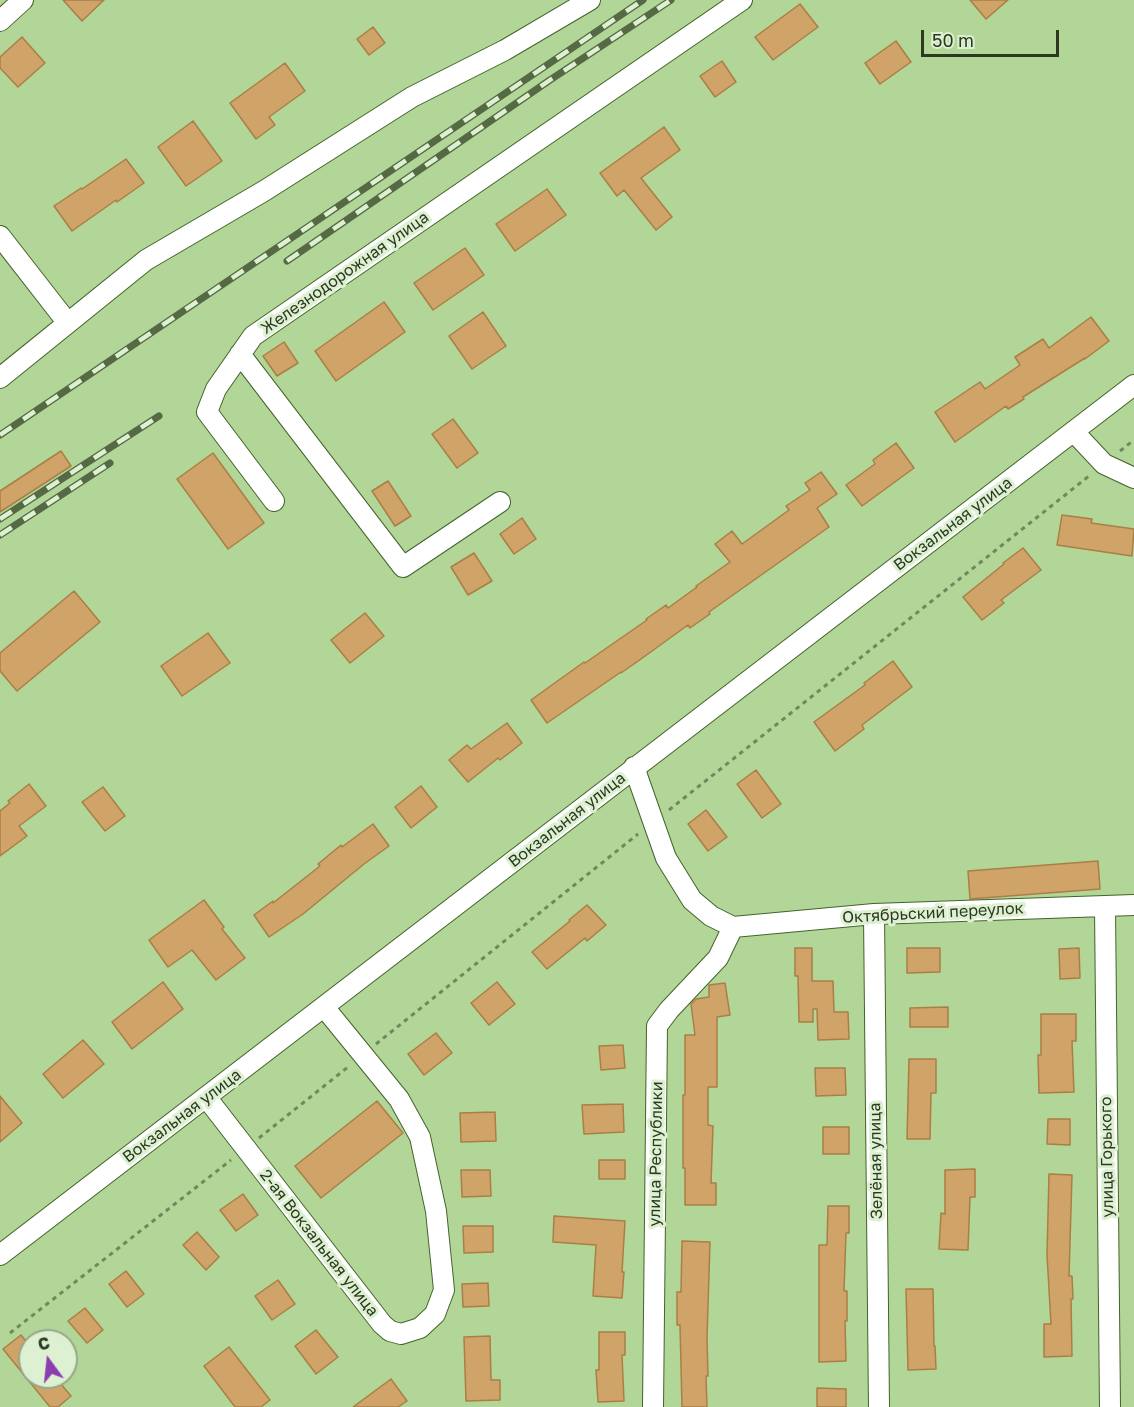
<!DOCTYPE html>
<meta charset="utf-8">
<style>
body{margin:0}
#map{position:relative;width:1134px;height:1407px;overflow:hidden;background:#b1d697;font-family:"Golos Text",sans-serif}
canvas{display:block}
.north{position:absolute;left:18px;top:1329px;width:60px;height:60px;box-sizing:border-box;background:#ddf0d1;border:2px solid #96a78a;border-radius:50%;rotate:345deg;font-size:16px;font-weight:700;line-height:24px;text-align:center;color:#2b3920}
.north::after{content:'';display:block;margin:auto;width:21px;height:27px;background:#8a3eaf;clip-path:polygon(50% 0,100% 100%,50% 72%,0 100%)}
.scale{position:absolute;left:921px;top:30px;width:138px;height:27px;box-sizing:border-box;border:3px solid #2b3920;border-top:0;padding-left:8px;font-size:18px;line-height:21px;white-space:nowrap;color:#2b3920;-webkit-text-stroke:4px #ddf0d1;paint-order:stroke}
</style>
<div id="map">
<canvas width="1134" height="1407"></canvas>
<div class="north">С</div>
<div class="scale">50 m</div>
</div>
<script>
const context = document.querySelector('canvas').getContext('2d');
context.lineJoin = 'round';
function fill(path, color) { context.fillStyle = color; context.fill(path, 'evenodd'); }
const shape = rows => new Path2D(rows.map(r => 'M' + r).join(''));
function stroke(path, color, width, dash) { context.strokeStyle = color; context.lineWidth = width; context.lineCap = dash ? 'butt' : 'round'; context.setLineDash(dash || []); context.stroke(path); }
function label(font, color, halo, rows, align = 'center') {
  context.font = font + ' "Golos Text",sans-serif'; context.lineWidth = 6; context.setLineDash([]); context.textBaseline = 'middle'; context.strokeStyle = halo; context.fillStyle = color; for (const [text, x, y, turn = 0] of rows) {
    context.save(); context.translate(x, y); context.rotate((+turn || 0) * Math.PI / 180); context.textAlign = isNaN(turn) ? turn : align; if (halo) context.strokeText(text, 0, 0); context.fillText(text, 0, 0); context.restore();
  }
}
const building = shape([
 [63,0,104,0,82,21,63,0],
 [970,0,1008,0,986,19,970,0],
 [800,4,818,27,773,60,755,37,800,4],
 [373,27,385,43,369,55,357,39,373,27],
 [22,37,45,63,18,87,0,68,0,57,22,37],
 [896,41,911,62,880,84,865,63,896,41],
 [722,61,736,82,715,97,700,76,722,61],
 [285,63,305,91,269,117,275,125,256,139,230,103,285,63],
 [193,121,222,161,186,186,158,147,193,121],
 [664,127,680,150,641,178,672,217,656,230,624,190,617,196,600,173,664,127],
 [126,159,144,183,117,202,116,200,72,231,54,206,81,188,82,189,126,159],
 [547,189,566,215,515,251,496,224,547,189],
 [465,248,484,275,433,310,414,283,465,248],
 [384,302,405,332,336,381,315,351,384,302],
 [483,312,506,346,472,369,449,336,483,312],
 [1091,317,1109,341,1085,359,1085,358,1023,397,1024,399,1008,409,1006,406,955,442,935,412,980,382,985,389,1020,365,1015,357,1043,339,1049,348,1091,317],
 [284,342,298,363,277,376,263,356,284,342],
 [453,419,478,453,457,468,432,434,453,419],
 [896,443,914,468,862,506,846,485,875,464,873,460,896,443],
 [61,451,71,466,0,512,0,491,61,451],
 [213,453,264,523,228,549,177,479,213,453],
 [821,472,837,494,817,508,829,527,709,612,710,614,690,628,688,625,641,659,621,673,621,672,547,723,531,700,584,662,585,663,647,620,646,619,666,605,668,608,697,587,696,586,730,562,715,544,732,531,742,544,789,510,786,506,810,490,805,483,821,472],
 [388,481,411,516,395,526,372,491,388,481],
 [1062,515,1092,519,1091,523,1134,529,1132,556,1057,545,1062,515],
 [522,518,536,539,514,554,500,534,522,518],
 [1023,548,1041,570,1001,600,1004,603,982,620,963,597,1004,564,1003,563,1023,548],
 [474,553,492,581,468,595,451,567,474,553],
 [74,591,100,622,17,691,0,671,0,653,74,591],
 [365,613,384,636,350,663,331,640,365,613],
 [208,633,230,663,182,696,161,666,208,633],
 [893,661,912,687,862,725,864,729,835,751,814,722,865,685,864,683,893,661],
 [507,723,522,743,500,760,498,758,468,782,449,760,467,745,471,749,507,723],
 [756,770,781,804,762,818,737,784,756,770],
 [29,784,46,806,19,826,27,836,0,856,0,811,10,803,8,801,29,784],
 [421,786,437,807,411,828,395,807,421,786],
 [103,787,125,816,105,831,82,802,103,787],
 [706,810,727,837,708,851,688,824,706,810],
 [373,824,389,846,364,864,303,914,269,937,254,915,273,901,273,903,320,866,318,864,341,845,342,847,373,824],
 [1098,861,1100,889,970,899,968,871,1098,861],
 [204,900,224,927,222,929,245,958,216,980,192,950,168,967,149,940,204,900],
 [587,905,606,925,587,941,585,938,547,969,532,952,570,921,569,920,587,905],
 [795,948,812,948,812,981,833,981,834,1012,848,1012,849,1039,818,1040,817,1009,813,1009,813,1022,799,1022,798,976,795,976,795,948],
 [907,948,940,948,940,972,907,973,907,948],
 [1079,948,1080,978,1060,979,1059,949,1079,948],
 [163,982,183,1009,132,1049,112,1022,163,982],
 [497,982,515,1004,489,1025,471,1003,497,982],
 [725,983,730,1015,717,1017,717,1087,708,1087,708,1125,713,1126,711,1183,716,1183,716,1205,685,1205,685,1168,683,1168,683,1095,685,1095,685,1035,695,1035,691,1004,696,999,709,997,709,985,725,983],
 [948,1007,948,1027,910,1027,910,1008,948,1007],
 [1041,1014,1076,1014,1076,1041,1072,1041,1074,1092,1039,1093,1038,1055,1041,1055,1041,1014],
 [436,1033,452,1053,424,1075,408,1054,436,1033],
 [83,1040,104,1064,63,1098,43,1074,83,1040],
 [623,1045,625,1068,601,1070,599,1046,623,1045],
 [909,1059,936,1059,936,1093,931,1093,930,1139,907,1139,909,1059],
 [815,1068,845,1068,846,1095,816,1096,815,1068],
 [0,1096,22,1123,0,1142,0,1096],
 [377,1101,403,1133,321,1198,295,1166,377,1101],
 [623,1104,624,1132,584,1134,582,1105,623,1104],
 [495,1112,496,1141,461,1142,460,1113,495,1112],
 [1048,1119,1070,1119,1070,1145,1047,1144,1048,1119],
 [823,1127,849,1127,849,1154,823,1154,823,1127],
 [599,1160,625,1160,625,1179,599,1179,599,1160],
 [975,1169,975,1197,970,1197,968,1250,939,1249,941,1213,945,1214,945,1170,975,1169],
 [461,1170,490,1170,491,1196,462,1197,461,1170],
 [1049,1174,1072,1175,1069,1276,1072,1276,1073,1299,1071,1299,1072,1356,1044,1357,1044,1324,1051,1324,1047,1255,1049,1174],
 [243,1194,258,1215,236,1231,220,1210,243,1194],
 [828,1206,849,1206,849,1233,846,1233,844,1291,847,1291,847,1321,845,1321,846,1361,819,1362,819,1245,827,1245,828,1206],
 [554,1216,625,1221,622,1272,624,1272,622,1298,593,1296,596,1245,553,1242,554,1216],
 [463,1226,493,1226,493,1252,464,1253,463,1226],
 [197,1232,219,1257,206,1270,183,1245,197,1232],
 [682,1241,710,1242,707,1338,708,1376,706,1376,707,1407,682,1407,680,1325,677,1325,677,1292,681,1292,682,1241],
 [126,1271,144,1294,127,1307,109,1284,126,1271],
 [278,1280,295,1304,272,1320,255,1296,278,1280],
 [488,1283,489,1306,463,1307,462,1284,488,1283],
 [906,1289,933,1289,934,1346,935,1346,936,1369,908,1370,906,1289],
 [85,1308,103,1330,87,1343,68,1321,85,1308],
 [316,1330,338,1357,316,1374,295,1346,316,1330],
 [599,1332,625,1332,625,1355,622,1355,624,1401,598,1402,596,1370,599,1370,599,1332],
 [21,1335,30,1346,30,1377,55,1377,71,1396,58,1407,50,1407,3,1349,21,1335],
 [490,1336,491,1380,500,1380,500,1400,466,1401,464,1337,490,1336],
 [229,1347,270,1400,261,1407,235,1407,204,1366,229,1347],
 [391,1379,407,1401,398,1407,353,1407,391,1379],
 [817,1388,846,1389,846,1407,817,1407,817,1388]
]);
const path = shape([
 [1120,451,1134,440],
 [669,810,1089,476],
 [376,1044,638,834],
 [259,1138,348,1067],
 [10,1333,231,1160]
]);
const minor = shape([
 [0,21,23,0],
 [0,236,67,322],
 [240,354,403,567,500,502],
 [0,378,146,260,264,191,412,97,505,50,590,0],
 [1074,432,1104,464,1134,478],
 [274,501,207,412,216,389,253,336,742,0],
 [634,767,666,858,692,900,711,916,733,927],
 [1105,907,1110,1407],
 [874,914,879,1407],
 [733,927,874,914,1134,905],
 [206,1097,382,1324,390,1331,401,1334,420,1328,435,1314,444,1290,436,1211,420,1137,399,1099,324,1007],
 [0,1255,1134,385],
 [653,1407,657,1026,669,1010,718,958,733,927]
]);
const rail = shape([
 [287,261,550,80,671,0],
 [0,435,643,0],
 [0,519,159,416],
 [0,535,110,463]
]);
const streetNames = [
 ["Железнодорожная улица",345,273,-35],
 ["Вокзальная улица",953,524,-37],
 ["Вокзальная улица",567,820,-38],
 ["Октябрьский переулок",933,913,-3],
 ["Вокзальная улица",182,1116,-37],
 ["улица Республики",656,1154,-89],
 ["улица Горького",1107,1157,-91],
 ["Зелёная улица",876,1161,-91],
 ["2-ая Вокзальная улица",319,1243,52]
];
fill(building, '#d0a368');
stroke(building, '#aa7f45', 1.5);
stroke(minor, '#44642a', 22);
stroke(path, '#6f885c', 3, [4.5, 4.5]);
stroke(minor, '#fff', 20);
stroke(rail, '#546944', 7);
stroke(rail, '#ddf0d1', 4.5, [14]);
label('16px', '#2b3920', '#ddf0d1', streetNames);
</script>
